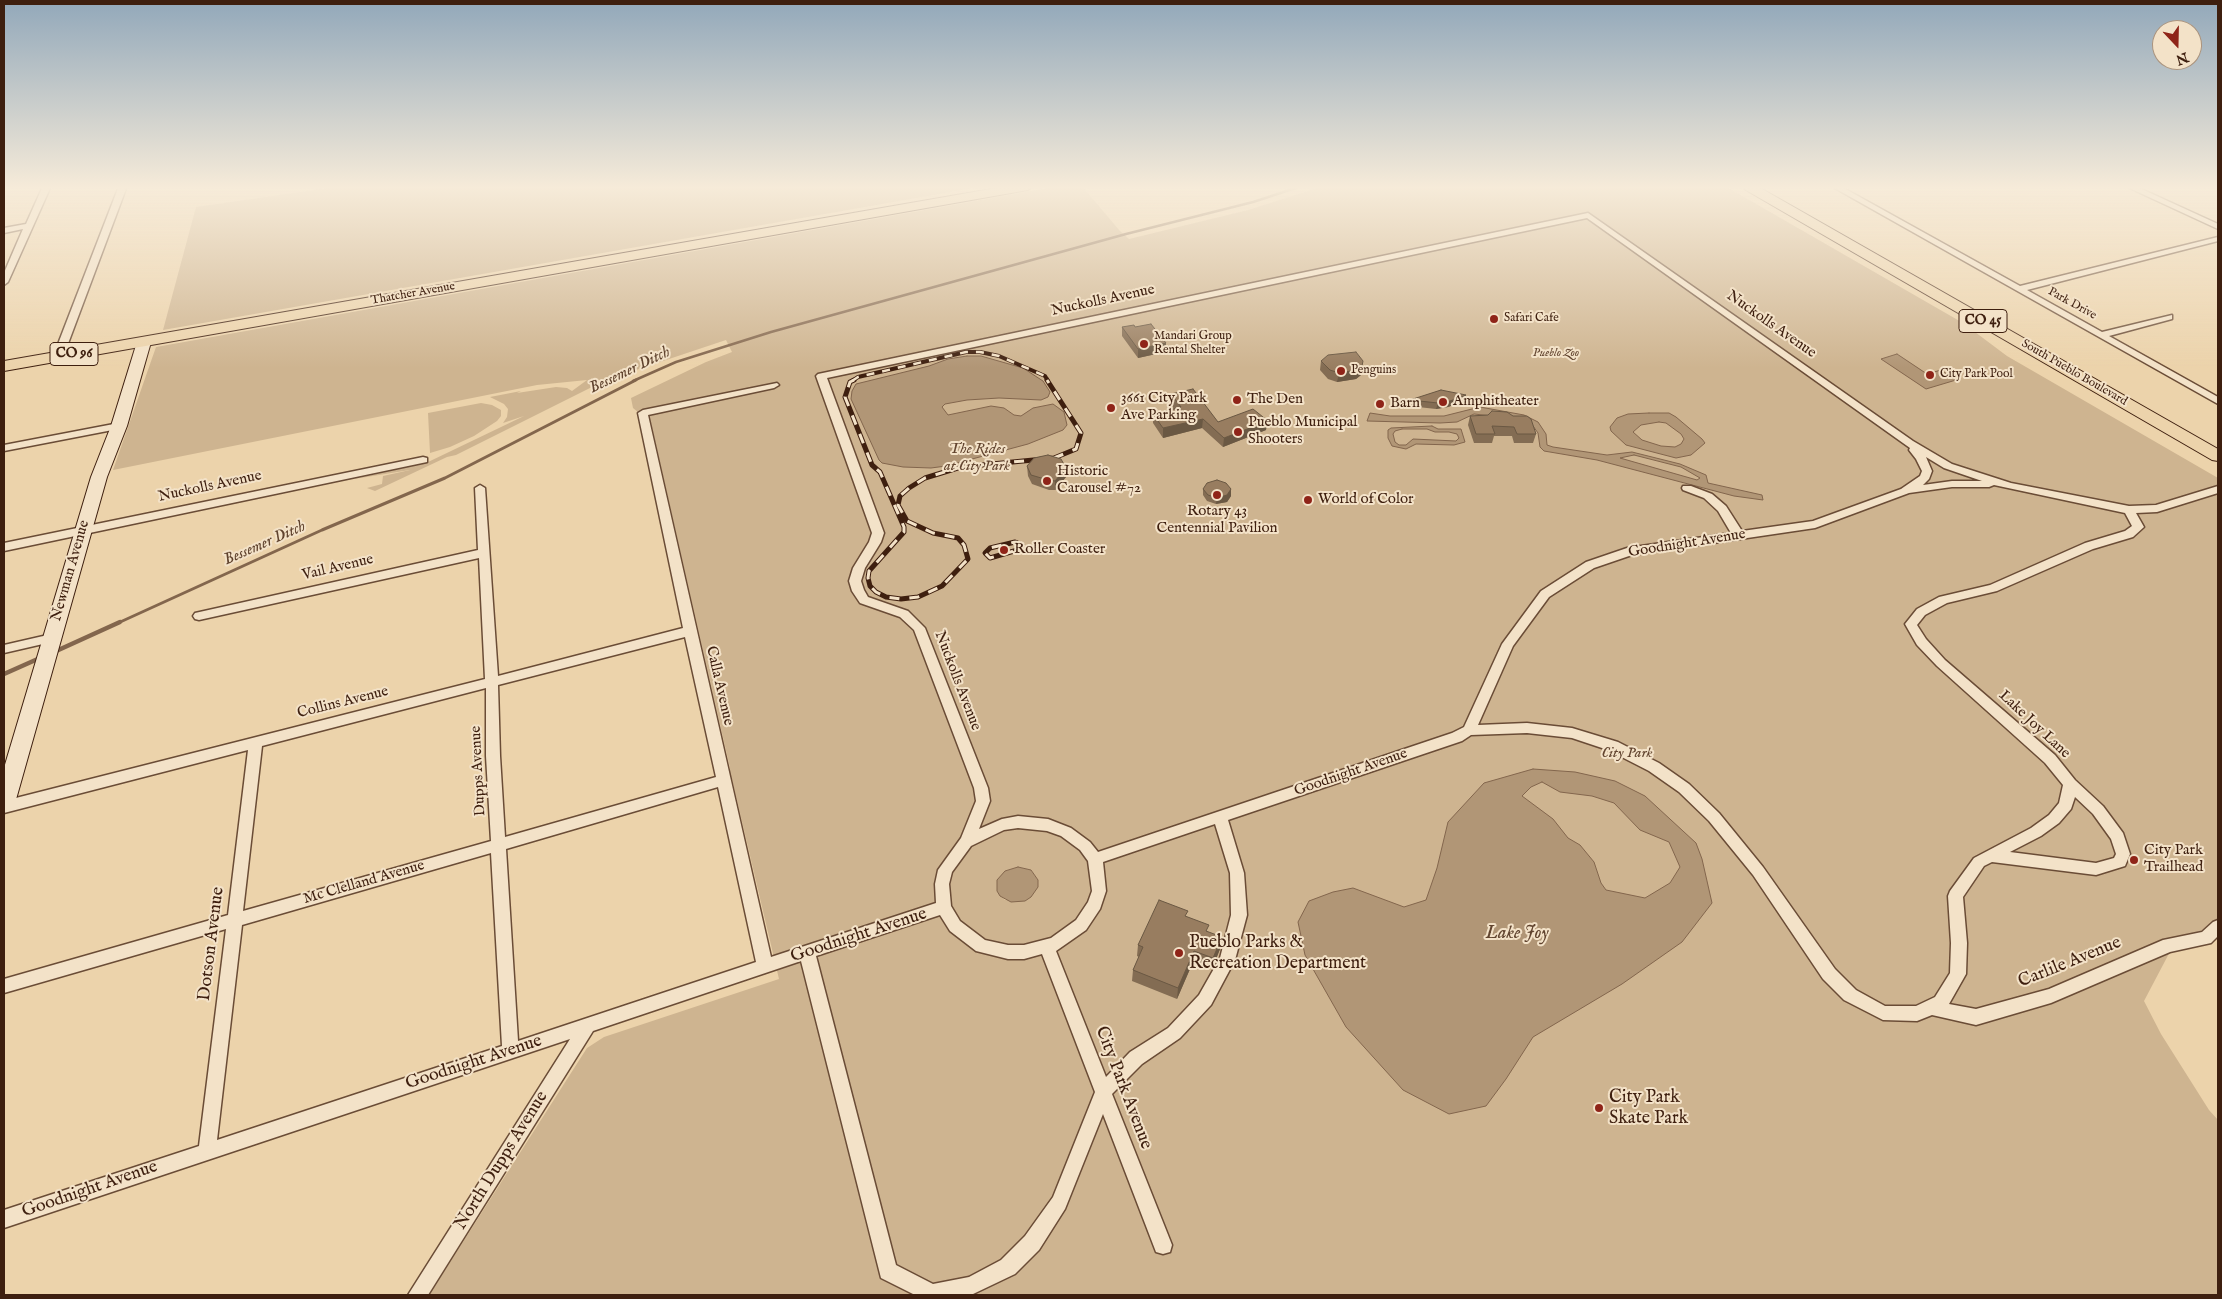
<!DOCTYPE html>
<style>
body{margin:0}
#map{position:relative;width:2222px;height:1299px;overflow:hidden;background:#ecd3ab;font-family:"IM FELL English",serif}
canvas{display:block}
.frame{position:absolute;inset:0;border:5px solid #3e1f0f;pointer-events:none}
.north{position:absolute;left:2152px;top:20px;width:50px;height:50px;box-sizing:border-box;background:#f3e2c8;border:1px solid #ab947e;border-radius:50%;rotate:159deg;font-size:14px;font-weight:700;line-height:20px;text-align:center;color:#3e1f0f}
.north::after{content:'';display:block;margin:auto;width:18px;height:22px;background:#8f2418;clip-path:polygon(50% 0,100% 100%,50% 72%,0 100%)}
</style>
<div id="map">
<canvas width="2222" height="1299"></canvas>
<div class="frame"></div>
<div class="north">N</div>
</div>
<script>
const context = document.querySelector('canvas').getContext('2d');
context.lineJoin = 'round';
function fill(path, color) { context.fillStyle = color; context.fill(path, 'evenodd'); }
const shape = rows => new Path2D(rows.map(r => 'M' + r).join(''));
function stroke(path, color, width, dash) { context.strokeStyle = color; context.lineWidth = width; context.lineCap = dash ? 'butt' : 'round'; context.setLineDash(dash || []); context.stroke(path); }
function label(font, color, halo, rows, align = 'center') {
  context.font = font + ' "IM FELL English",serif'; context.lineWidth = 4; context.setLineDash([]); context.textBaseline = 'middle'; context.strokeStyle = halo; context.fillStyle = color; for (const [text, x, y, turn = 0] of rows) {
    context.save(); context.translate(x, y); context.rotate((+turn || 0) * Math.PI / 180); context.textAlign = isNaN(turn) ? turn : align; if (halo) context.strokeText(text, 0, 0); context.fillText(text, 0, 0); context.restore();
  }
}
const green = shape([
 [341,186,985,186,163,330,196,207],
 [1059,186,1082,186,1120,231,1129,239,1248,210,1323,186,1725,186,1963,323,2007,356,2218,478,2218,927,2216,931,2174,944,2144,1001,2161,1034,2209,1110,2218,1120,2218,1295,429,1295,587,1048,604,1037,779,979,732,779,727,776,730,768,651,423,633,408,631,398,706,362,732,352,726,340,606,380,456,455,447,457,375,491,367,488,382,484,383,476,410,470,354,479,426,463,524,416,503,423,507,417,508,409,504,404,490,397,521,391,517,393,556,387,567,388,572,391,587,380,537,385,113,470,156,347],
 [1018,867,1031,870,1038,880,1038,887,1005,900,997,891,1005,871],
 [481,403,492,405,501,410,501,416,497,421,474,436,450,447,430,453,428,413]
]);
const water = shape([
 [1897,354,1927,374,1941,370,1956,380,1926,389,1881,359,1897,354],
 [967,356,981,356,1023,368,1043,381,1050,392,1048,397,1041,400,999,398,967,400,945,404,942,407,948,415,991,406,1004,408,1014,415,1021,416,1033,408,1053,404,1064,412,1067,425,1063,430,1028,444,946,466,931,468,903,467,882,463,879,460,851,399,852,391,856,384,929,366,948,359,967,356],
 [1480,407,1524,415,1538,422,1546,434,1547,445,1553,447,1607,455,1632,452,1680,464,1706,475,1708,483,1762,495,1763,500,1734,496,1597,460,1544,451,1540,447,1538,433,1533,426,1529,423,1501,417,1474,414,1457,422,1440,423,1367,421,1370,413,1390,416,1444,416,1480,407],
 [1634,455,1681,467,1700,478,1697,480,1620,458,1634,455],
 [1649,413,1669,413,1676,417,1702,439,1705,443,1691,455,1676,458,1626,445,1611,431,1610,427,1617,418,1628,414,1649,413],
 [1659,422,1666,423,1681,434,1684,439,1681,444,1675,447,1661,446,1642,440,1633,432,1641,425,1659,422],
 [1432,426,1438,429,1461,429,1465,442,1454,445,1416,444,1406,449,1392,446,1388,438,1388,430,1391,428,1432,426],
 [1402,429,1427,429,1435,432,1449,432,1457,434,1459,438,1456,441,1413,439,1406,445,1399,445,1395,442,1393,434,1395,431,1402,429],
 [1533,769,1575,772,1615,781,1645,796,1696,843,1702,859,1712,903,1682,942,1622,984,1533,1037,1506,1079,1486,1106,1449,1114,1403,1090,1346,1027,1305,955,1298,922,1309,901,1333,892,1353,888,1404,907,1426,900,1437,868,1448,822,1484,783,1533,769],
 [1542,782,1560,792,1592,796,1614,803,1640,830,1669,842,1680,867,1670,883,1645,898,1606,890,1601,883,1594,862,1580,845,1568,838,1553,819,1522,796,1531,787,1542,782],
 [1018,867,1031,870,1038,880,1038,887,1031,897,1025,901,1011,902,1000,896,997,891,997,880,1005,871,1018,867]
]);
const streamFar2 = shape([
 [633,381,676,362,771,332,1126,234,1253,202,1302,186]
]);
const streamFar1 = shape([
 [118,623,322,530,445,478,636,380]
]);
const stream = shape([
 [54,652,120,622],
 [4,674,40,658]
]);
const street = shape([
 [43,186,51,186,8,282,4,285,4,273,23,229,4,233,4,228,26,224,43,186],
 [119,186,127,186,63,357,61,359,55,359,53,357,119,186],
 [1831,186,1840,186,2020,286,2218,237,2218,241,2027,290,2102,332,2172,315,2172,319,2109,336,2218,397,2218,404,1831,186],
 [2125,186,2135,186,2218,224,2218,229,2125,186],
 [1588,213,1913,441,1952,464,2011,483,2129,506,2156,505,2218,486,2218,493,2157,512,2136,513,2144,527,2133,537,2093,549,1997,591,1947,603,1925,615,1917,625,1926,639,1945,660,2055,755,2075,780,2103,806,2123,833,2130,854,2125,866,2096,875,1992,862,1984,866,1963,897,1967,943,1966,974,1949,1004,1976,1009,2049,989,2163,940,2202,932,2213,922,2218,920,2218,936,2211,943,2170,952,2051,1003,1976,1025,1932,1015,1917,1021,1883,1020,1844,1000,1823,979,1753,875,1709,821,1679,792,1649,771,1608,750,1572,738,1527,733,1471,735,1462,741,1228,820,1244,873,1247,915,1235,960,1211,1005,1180,1038,1142,1064,1112,1094,1172,1245,1170,1252,1163,1254,1156,1252,1103,1114,1065,1209,1039,1250,1015,1274,971,1295,915,1295,881,1278,801,961,593,1031,428,1295,408,1295,570,1039,4,1228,4,1210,199,1146,226,929,4,993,4,979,228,915,248,750,4,813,4,801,485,679,479,558,199,620,195,619,193,616,195,613,478,550,475,488,480,485,485,488,498,676,683,628,638,413,643,410,777,383,779,385,774,388,648,415,771,957,936,903,935,884,938,870,961,838,976,801,974,788,914,630,900,617,860,603,852,591,849,581,853,568,869,542,872,533,816,376,818,374,1588,213],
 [1587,218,1910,448,1909,450,1916,459,1922,471,1920,476,1901,489,1813,521,1742,531,1726,506,1712,494,1691,486,1683,486,1682,488,1683,490,1704,498,1718,511,1731,533,1627,548,1586,562,1541,591,1502,644,1464,727,1452,733,1098,852,1090,842,1071,828,1048,819,1018,816,1002,819,979,829,990,801,988,788,925,628,908,611,868,597,864,590,861,581,865,568,881,542,884,533,827,378,1587,218],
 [1926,457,1944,468,1982,481,1952,481,1923,485,1929,479,1932,471,1926,457],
 [1994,485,2125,513,2132,526,2125,531,2085,543,1990,585,1939,597,1917,609,1905,624,1917,645,1937,666,2045,763,2063,785,2059,803,2049,815,2031,828,1974,858,1950,891,1948,896,1951,943,1950,973,1935,997,1916,1006,1885,1006,1856,990,1835,969,1763,867,1719,813,1689,784,1659,763,1618,742,1572,728,1527,723,1478,725,1513,646,1549,597,1594,568,1632,555,1815,528,1909,493,1952,487,1989,487,1994,485],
 [685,637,716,777,505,837,500,756,498,685,685,637],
 [486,688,486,756,491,841,243,911,262,746,486,688],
 [718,787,756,962,518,1041,506,849,718,787],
 [2075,797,2093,814,2111,839,2116,854,2114,858,2096,863,2010,852,2041,836,2059,823,2071,809,2075,797],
 [1215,824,1230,873,1231,915,1220,958,1199,995,1168,1028,1130,1052,1106,1077,1056,951,1086,930,1100,909,1106,891,1103,862,1215,824],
 [1018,828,1047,831,1061,836,1080,850,1088,861,1092,891,1088,902,1076,920,1051,938,1024,945,1008,945,985,940,960,921,951,906,949,884,952,872,971,846,1004,830,1018,828],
 [491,853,502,1046,217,1140,242,925,491,853],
 [940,915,950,931,976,951,1008,959,1024,959,1042,954,1095,1092,1053,1197,1025,1236,1001,1260,969,1277,933,1284,896,1265,816,956,940,915],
 [119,423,124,426,123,428,4,451,4,445,119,423],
 [423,457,427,458,427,462,4,551,4,543,423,457],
 [52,634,58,638,56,641,4,653,4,645,52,634]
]);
const secondary = shape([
 [144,338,151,342,127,426,107,477,15,803,11,809,4,811,4,768,91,477,111,426,137,342,144,338]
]);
const primary = shape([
 [1008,186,1034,186,1028,190,4,371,4,361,1008,186],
 [1742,186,1757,186,2218,449,2218,461,2212,460,1744,189,1742,186]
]);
const railFar1 = shape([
 [852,381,858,377,966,352,980,352,999,356,1045,376,1048,381]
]);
const rail = shape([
 [854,380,850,382,845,397,872,465,880,472,904,527,904,532,869,571,868,578,870,586,876,592,886,597,901,599,918,597,942,586,968,559,964,545,958,538,933,533,907,521,898,505,900,496,909,488,925,478,961,467,1054,458,1076,449,1081,433,1047,380],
 [1015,542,1022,545,1021,549,990,558,985,553,990,548,1015,542]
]);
const wall = shape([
 [1122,327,1135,327,1166,343,1165,352,1138,358,1122,336],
 [1321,361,1362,366,1361,375,1356,379,1337,382,1328,379,1320,370],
 [1171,394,1218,422,1266,430,1223,447,1202,428,1163,438,1153,423,1153,414,1174,409,1171,404],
 [1410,400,1464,401,1448,407,1436,409,1409,406],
 [1488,415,1536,434,1533,443,1514,443,1512,436,1494,436,1492,443,1474,443,1468,425,1470,416],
 [1027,466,1066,477,1055,490,1049,490,1032,484,1028,476],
 [1203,489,1231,496,1227,502,1216,504,1207,501,1203,495],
 [1187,917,1208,932,1220,949,1212,969,1193,962,1177,999,1132,981,1133,970,1139,957,1137,956,1138,945]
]);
const shadedWall = shape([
 [1166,343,1165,352,1138,358,1138,349],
 [1362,366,1361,375,1356,379,1337,382,1339,373],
 [1466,395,1464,401,1448,407,1436,409,1438,403],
 [1203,419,1202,428,1163,438,1163,428],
 [1268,421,1266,430,1223,447,1224,438],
 [1066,468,1066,477,1055,490,1055,481],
 [1231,489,1231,496,1227,502,1216,504,1217,498],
 [1222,937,1220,949,1212,969,1213,958],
 [1194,951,1193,962,1177,999,1178,988]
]);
const building = shape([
 [1151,324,1166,343,1138,349,1122,327,1134,325,1135,327,1151,324],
 [1356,352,1363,361,1362,366,1357,370,1339,373,1330,370,1321,361,1328,355,1356,352],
 [1193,389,1218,422,1253,409,1268,421,1224,438,1203,419,1163,428,1153,414,1181,407,1171,394,1193,389],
 [1441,390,1466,395,1450,401,1438,403,1410,400,1441,390],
 [1492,411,1507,412,1513,416,1527,416,1531,419,1536,434,1517,434,1514,427,1492,426,1495,434,1476,434,1470,416,1488,415,1492,411],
 [1048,455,1061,459,1066,468,1055,481,1048,480,1031,475,1027,466,1034,458,1048,455],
 [1217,480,1226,483,1231,489,1227,495,1217,498,1208,495,1203,489,1207,483,1217,480],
 [1159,900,1188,911,1185,916,1209,925,1206,931,1222,937,1213,958,1194,951,1178,988,1133,970,1143,947,1138,945,1159,900]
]);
const markers = [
 [1494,319,5,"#8f2418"],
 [1144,344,5,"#8f2418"],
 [1341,371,5,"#8f2418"],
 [1930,375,5,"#8f2418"],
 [1237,400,5,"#8f2418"],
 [1443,402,5,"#8f2418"],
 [1380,404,5,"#8f2418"],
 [1111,408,5,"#8f2418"],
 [1238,432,5,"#8f2418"],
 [1047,481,5,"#8f2418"],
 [1217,495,5,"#8f2418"],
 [1308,500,5,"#8f2418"],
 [1004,550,5,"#8f2418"],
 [2134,860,5,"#8f2418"],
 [1179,953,5,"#8f2418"],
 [1599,1108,5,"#8f2418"]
];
const farStreetnames = [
 ["Thatcher Avenue",413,294,-10],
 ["Park Drive",2072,304,29],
 ["South Pueblo Boulevard",2074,373,30]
];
const farPoinames = [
 ["Safari Cafe",1504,319],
 ["Mandari Group",1154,337],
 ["Rental Shelter",1154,351],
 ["Penguins",1351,371],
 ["City Park Pool",1940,375]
];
const farParknames = [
 ["Pueblo Zoo",1556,354]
];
const shields = [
 [1983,321,48],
 [74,354,48]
];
const shieldNames = [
 ["CO 45",1983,321],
 ["CO 96",74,354]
];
const streetNames = [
 ["Nuckolls Avenue",1103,301,-12],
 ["Nuckolls Avenue",1771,325,35],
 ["Nuckolls Avenue",210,487,-12],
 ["Goodnight Avenue",1687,544,-9],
 ["Vail Avenue",338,568,-13],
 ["Newman Avenue",71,571,-74],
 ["Nuckolls Avenue",957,681,69],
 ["Calla Avenue",719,686,77],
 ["Collins Avenue",343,703,-14],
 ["Lake Joy Lane",2034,725,43],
 ["Dupps Avenue",479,771,-93],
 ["Goodnight Avenue",1351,773,-19],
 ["Mc Clelland Avenue",364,883,-16]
];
const poiNames = [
 ["3661 City Park",1121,399],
 ["Ave Parking",1121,416],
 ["The Den",1247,400],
 ["Amphitheater",1453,402],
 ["Barn",1390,404],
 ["Pueblo Municipal",1248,423],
 ["Shooters",1248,440],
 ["Historic",1057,472],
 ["Carousel #72",1057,489],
 ["World of Color",1318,500],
 ["Rotary 43",1217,512,"center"],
 ["Centennial Pavilion",1217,529,"center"],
 ["Roller Coaster",1014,550],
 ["City Park",2144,851],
 ["Trailhead",2144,868]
];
const parkNames = [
 ["The Rides",977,450],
 ["at City Park",977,467],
 ["City Park",1627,754]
];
const waterNames = [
 ["Bessemer Ditch",630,371,-26],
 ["Bessemer Ditch",265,544,-24]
];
const nearStreetnames = [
 ["Goodnight Avenue",859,936,-18],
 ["Dotson Avenue",212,944,-83],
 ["Carlile Avenue",2070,963,-22],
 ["Goodnight Avenue",474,1063,-18],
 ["City Park Avenue",1123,1088,69],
 ["North Dupps Avenue",502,1161,-58],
 ["Goodnight Avenue",90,1190,-19]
];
const nearPoinames = [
 ["Pueblo Parks &",1189,943],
 ["Recreation Department",1189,964],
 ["City Park",1609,1098],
 ["Skate Park",1609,1119]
];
const nearWaternames = [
 ["Lake Joy",1517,934]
];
fill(green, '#ceb490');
fill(water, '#b19676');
stroke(water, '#83664d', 1);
stroke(streamFar2, '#83664d', 2.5);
stroke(streamFar1, '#83664d', 3);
stroke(stream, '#83664d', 4.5);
stroke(street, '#6a4c36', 3);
stroke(secondary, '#3e1f0f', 2);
stroke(primary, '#3e1f0f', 2);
fill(street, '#f3e2c8');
fill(secondary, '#f3e2c8');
fill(primary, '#ecd3ab');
stroke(railFar1, '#3e1f0f', 4);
stroke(rail, '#3e1f0f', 5);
stroke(railFar1, '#f3e2c8', 2.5, [8]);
stroke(rail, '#f3e2c8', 3, [10]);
fill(wall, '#836c53');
fill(shadedWall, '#6a5843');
fill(building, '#987d60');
stroke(building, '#6a5843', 1);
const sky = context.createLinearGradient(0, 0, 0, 368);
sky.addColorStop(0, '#92a8ba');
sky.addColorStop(0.51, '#f6ebd9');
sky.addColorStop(1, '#f6ebd900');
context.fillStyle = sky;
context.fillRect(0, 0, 2222, 368);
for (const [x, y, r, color] of markers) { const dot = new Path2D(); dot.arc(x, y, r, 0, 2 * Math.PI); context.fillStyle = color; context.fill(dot); stroke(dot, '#f3e2c8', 2); }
label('12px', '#3e1f0f', '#f3e2c8', farStreetnames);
label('12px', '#3e1f0f', '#f3e2c8', farPoinames, 'left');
label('italic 12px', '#62442f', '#f3e2c8', farParknames);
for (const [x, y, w] of shields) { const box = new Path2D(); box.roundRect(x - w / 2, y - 11.5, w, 23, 4); context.fillStyle = '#f3e2c8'; context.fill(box); stroke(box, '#3e1f0f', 1); }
label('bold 14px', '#3e1f0f', null, shieldNames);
label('15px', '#3e1f0f', '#f3e2c8', streetNames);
label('15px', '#3e1f0f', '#f3e2c8', poiNames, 'left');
label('italic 15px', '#62442f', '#f3e2c8', parkNames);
label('italic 16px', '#60432e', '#f3e2c8', waterNames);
label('18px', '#3e1f0f', '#f3e2c8', nearStreetnames);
label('18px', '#3e1f0f', '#f3e2c8', nearPoinames, 'left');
label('italic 19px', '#60432e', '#f3e2c8', nearWaternames);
</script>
